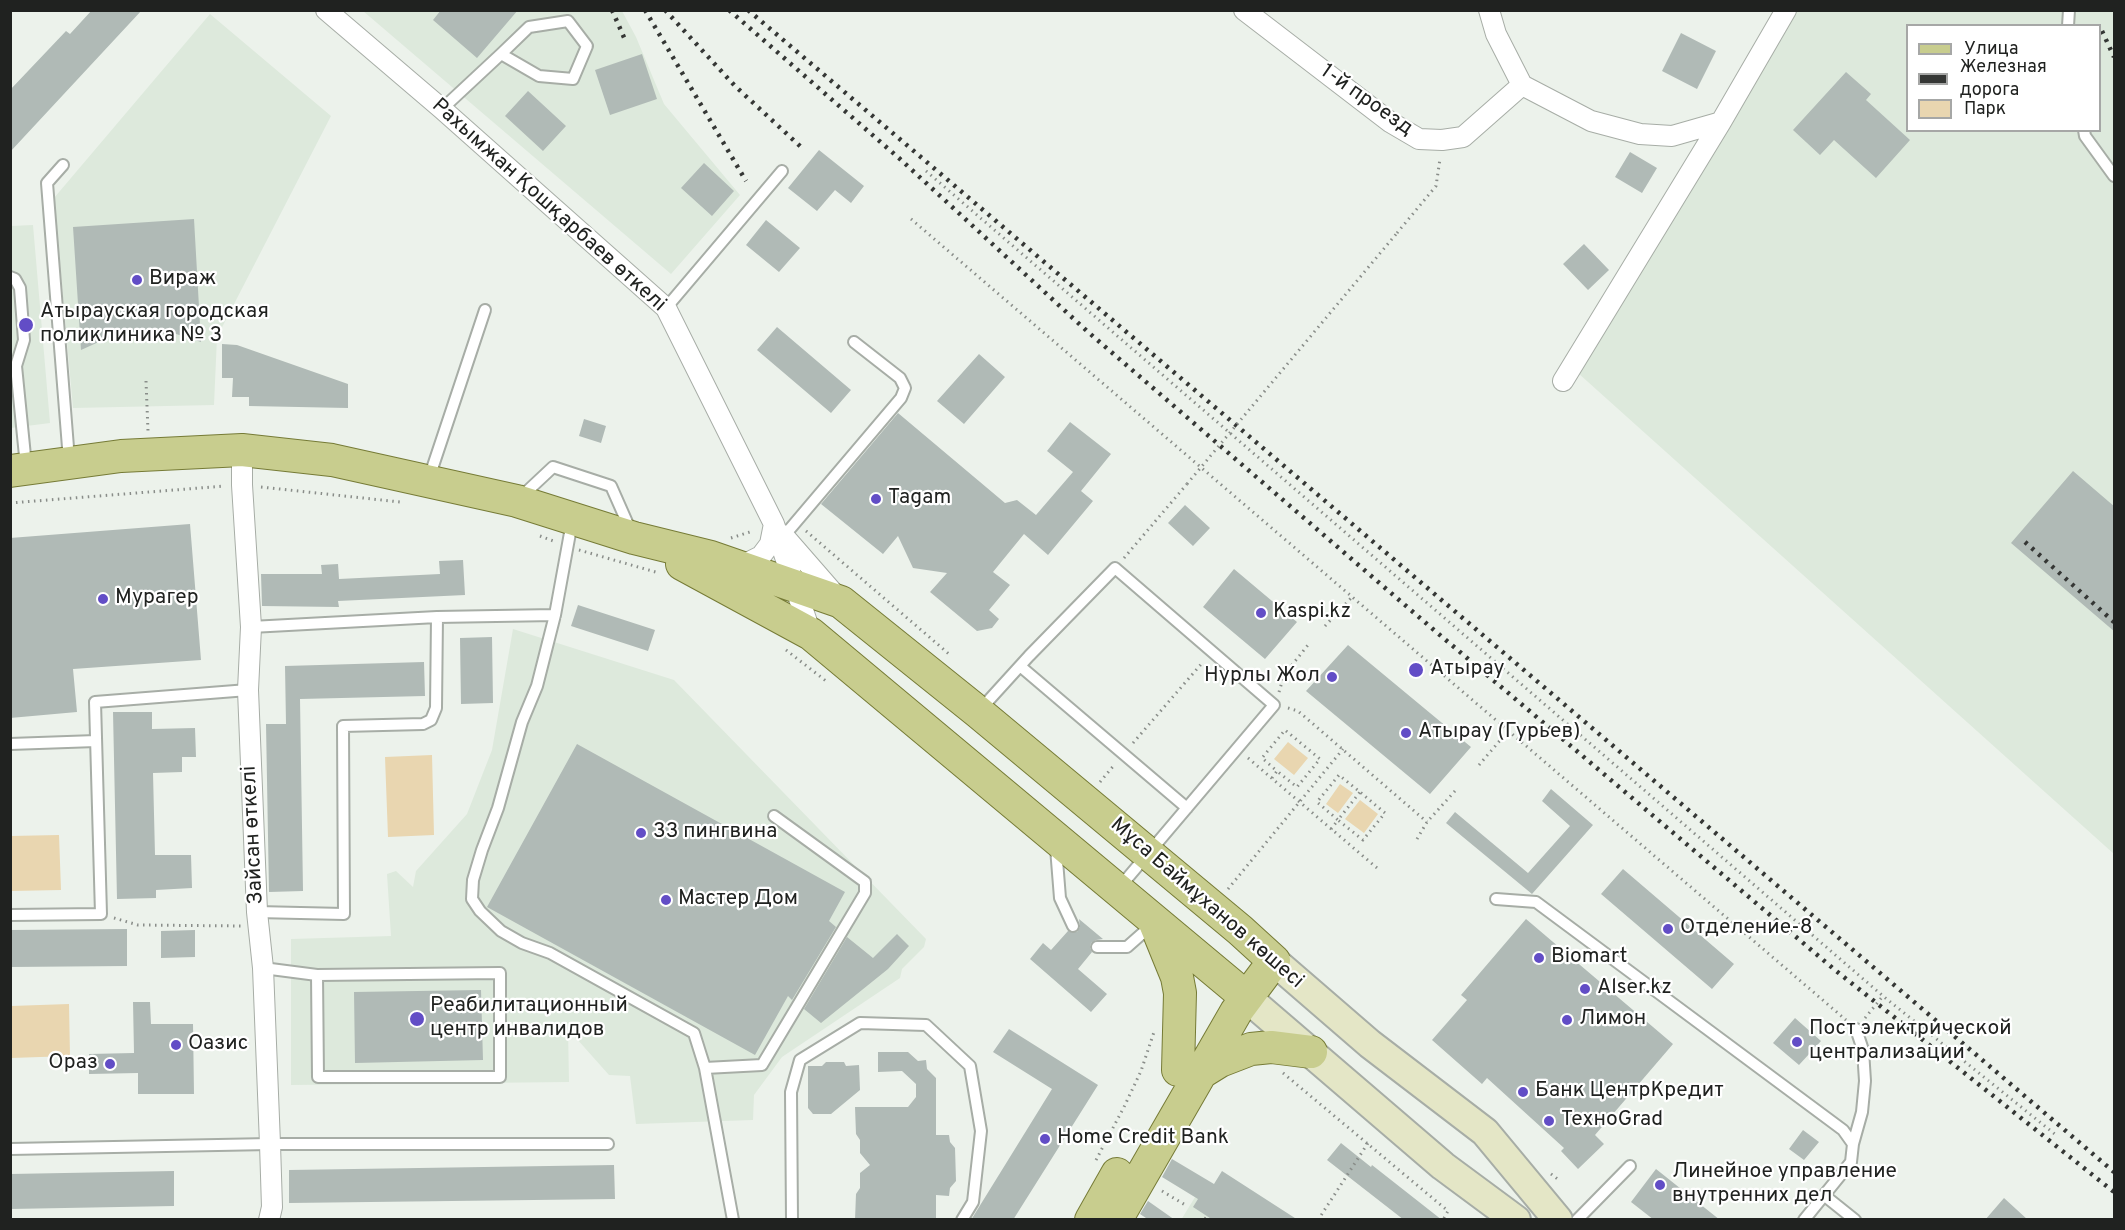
<!DOCTYPE html>
<meta charset="utf-8">
<style>
body{margin:0}
#map{position:relative;width:2125px;height:1230px;overflow:hidden;background:#ecf2eb;font-family:Overpass,sans-serif}
canvas{display:block}
.frame{position:absolute;inset:0;border:12px solid #202220;pointer-events:none}
.legend{position:absolute;left:1906px;top:24px;width:195px;height:108px;box-sizing:border-box;background:#fff;border:2px solid #a6a7a6;margin:0;padding:8px 10px;list-style:none;font-size:18px;color:#202220}
.legend li{display:flex;align-items:center;gap:12px;height:30px}
.legend b{width:30px;border:2px solid #a6a7a6}
</style>
<div id="map">
<canvas width="2125" height="1230"></canvas>
<div class="frame"></div>
<ul class="legend">
<li><b style="height:8px;background:#c8cd8e"></b>Улица</li>
<li><b style="height:8px;background:#353735"></b>Железная дорога</li>
<li><b style="height:16px;background:#e9d6b0"></b>Парк</li>
</ul>
</div>
<script>
const context = document.querySelector('canvas').getContext('2d');
context.lineJoin = 'round';
function fill(path, color) { context.fillStyle = color; context.fill(path, 'evenodd'); }
const shape = rows => new Path2D(rows.map(r => 'M' + r).join(''));
function stroke(path, color, width, dash) { context.strokeStyle = color; context.lineWidth = width; context.lineCap = dash ? 'butt' : 'round'; context.setLineDash(dash || []); context.stroke(path); }
function label(font, color, halo, rows, align = 'center') {
  context.font = font + ' Overpass,sans-serif'; context.lineWidth = 4.5; context.setLineDash([]); context.textBaseline = 'middle'; context.strokeStyle = halo; context.fillStyle = color; for (const [text, x, y, turn = 0] of rows) {
    context.save(); context.translate(x, y); context.rotate((+turn || 0) * Math.PI / 180); context.textAlign = isNaN(turn) ? turn : align; if (halo) context.strokeText(text, 0, 0); context.fillText(text, 0, 0); context.restore();
  }
}
const built = shape([
 [363,11,622,11,636,37,664,104,740,195,671,274],
 [1794,11,2114,11,2114,854,1578,373],
 [1908,26,2100,26,2100,130,1908,130],
 [210,14,331,116,217,337,214,405,73,408,54,198],
 [33,225,50,423,11,428,11,226],
 [513,629,674,680,926,939,924,947,902,969,900,978,782,1057,754,1095,753,1120,636,1124,630,1076,609,1075,568,1029,569,1082,291,1085,291,939,391,936,387,874,396,871,413,887,416,871,467,814,492,750],
 [1200,1189,1250,1220,1181,1220]
]);
const green = shape([
 [1288,742,1308,758,1294,775,1274,759],
 [432,755,434,835,388,837,385,757],
 [1340,784,1353,793,1338,813,1326,804],
 [1360,800,1378,814,1364,833,1345,819],
 [59,835,61,890,11,891,11,836],
 [69,1004,70,1056,11,1058,11,1006]
]);
const building = shape([
 [92,10,142,10,10,152,10,90,66,31,70,34],
 [441,10,518,10,477,58,433,20],
 [1681,33,1716,51,1697,89,1662,71],
 [642,54,657,99,610,115,595,70],
 [1846,72,1871,94,1866,100,1910,140,1876,178,1834,140,1820,155,1793,130],
 [528,91,566,126,543,151,505,116],
 [819,150,864,186,851,203,835,190,817,211,788,188],
 [1630,152,1657,168,1642,193,1615,177],
 [704,163,734,191,712,216,681,188],
 [194,219,201,342,173,333,112,336,81,350,73,227],
 [766,220,800,248,779,272,746,245],
 [1584,244,1609,270,1588,290,1563,264],
 [777,327,851,390,831,413,757,350],
 [222,344,237,345,348,384,348,408,249,406,249,397,232,397,233,378,222,378],
 [979,354,1005,377,964,424,937,401],
 [898,413,1005,503,1017,500,1036,515,1073,472,1047,451,1070,422,1111,454,1081,491,1093,501,1048,555,1024,534,993,572,1010,585,989,610,999,619,992,628,977,631,930,592,947,573,913,568,898,536,883,554,821,504],
 [584,419,606,426,601,443,579,436],
 [2073,471,2115,507,2115,632,2011,543],
 [1185,505,1210,528,1193,546,1168,523],
 [190,524,201,660,73,669,77,712,10,718,10,538],
 [463,560,465,595,338,601,339,607,262,606,261,574,322,574,321,565,338,564,339,579,440,574,439,561],
 [1234,569,1297,622,1265,659,1203,607],
 [578,605,655,630,648,651,571,626],
 [492,637,493,703,461,704,460,638],
 [1348,645,1471,747,1430,794,1306,691],
 [424,662,425,696,300,699,303,891,269,892,266,724,286,724,285,666],
 [113,712,152,712,152,729,195,728,196,757,182,757,182,772,153,773,155,855,191,855,192,888,156,890,156,898,117,899],
 [577,744,845,892,829,921,836,927,792,1000,788,996,755,1055,487,907],
 [1551,789,1593,825,1532,894,1446,823,1455,812,1528,873,1570,826,1542,801],
 [1623,869,1734,964,1712,989,1601,894],
 [1079,919,1103,939,1096,940,1091,943,1090,948,1092,952,1078,969,1107,994,1091,1012,1030,959,1043,943,1051,950,1068,931,1077,932,1080,927],
 [1526,919,1673,1044,1595,1135,1604,1144,1578,1169,1561,1151,1564,1148,1487,1078,1482,1084,1432,1040,1467,1000,1461,995],
 [127,929,127,966,10,967,10,930],
 [195,930,195,957,161,958,161,931],
 [897,934,909,946,888,969,821,1023,804,1009,847,937,873,958],
 [481,990,483,1060,355,1063,354,992],
 [133,1002,150,1002,151,1024,193,1024,194,1094,138,1094,138,1073,89,1074,89,1054,134,1053],
 [1795,1018,1821,1041,1799,1065,1773,1043],
 [1009,1029,1098,1085,1013,1220,971,1220,1052,1089,993,1052],
 [878,1052,908,1052,918,1061,926,1060,927,1069,936,1078,936,1135,949,1135,950,1142,955,1148,956,1181,950,1188,949,1196,936,1195,936,1220,855,1220,856,1194,860,1188,860,1173,870,1165,860,1153,860,1140,856,1134,855,1107,908,1107,916,1097,916,1084,902,1071,878,1072],
 [826,1062,844,1062,846,1066,859,1065,860,1090,831,1114,813,1114,808,1108,808,1066,822,1066],
 [1803,1130,1819,1142,1804,1160,1789,1149],
 [1341,1143,1371,1167,1372,1165,1442,1220,1404,1220,1327,1160],
 [1172,1159,1214,1184,1222,1171,1298,1220,1213,1220,1193,1207,1198,1199,1162,1177],
 [614,1165,615,1199,289,1203,289,1170],
 [1656,1169,1720,1220,1654,1220,1631,1202],
 [174,1171,174,1206,10,1209,10,1174],
 [2004,1198,2028,1220,1985,1220],
 [1148,1201,1175,1220,1149,1220,1140,1214]
]);
const path = shape([
 [926,171,1883,996,2056,1135],
 [911,219,1846,1020],
 [1397,233,1436,186,1440,159],
 [146,381,148,431],
 [261,487,400,502],
 [10,503,225,486],
 [806,531,949,654],
 [540,536,556,542],
 [731,538,753,531],
 [579,550,659,573],
 [1124,558,1187,484],
 [1325,626,1352,597],
 [786,650,826,681],
 [1279,692,1284,675,1308,645],
 [1288,708,1298,711,1427,822],
 [1133,743,1203,662],
 [1248,758,1377,868],
 [1479,765,1508,731],
 [1272,778,1277,771,1262,758,1285,730,1320,759,1297,787,1277,771],
 [1100,782,1115,764],
 [1331,829,1338,820,1317,802,1339,775,1360,792,1385,813,1363,840,1338,820,1360,792],
 [1417,839,1427,822,1455,791],
 [1228,889,1343,749],
 [114,918,138,925,242,926],
 [1865,1018,1883,996],
 [1283,1073,1448,1211,1443,1220],
 [1096,1160,1124,1107,1141,1071,1154,1032],
 [1551,1174,1559,1180],
 [1162,1191,1187,1206],
 [1204,1218,1208,1220],
 [1318,1220,1368,1143]
]);
const lane = shape([
 [2068,26,2069,10],
 [442,109,501,54,529,27,568,21,587,46,573,79,539,76,501,54],
 [2084,130,2085,136,2114,176],
 [63,165,47,183,69,460],
 [10,277,15,279,20,288,24,340,16,366,26,466],
 [666,308,782,171],
 [429,478,485,310],
 [521,497,553,467,611,486,630,529],
 [572,522,555,615,537,686,522,722,498,808,482,850,473,880,472,899,480,911,501,931,522,943,550,953,694,1033,705,1068,733,1220],
 [784,536,901,398,905,388,900,378,854,342],
 [251,627,437,617,555,615],
 [1020,666,1187,808],
 [979,711,1029,656,1115,568,1274,705,1119,888],
 [10,744,96,741],
 [1056,848,1060,898,1073,926],
 [1496,899,1536,902,1843,1130,1853,1144],
 [257,912,344,914,343,726,423,724,431,720,436,708,437,617],
 [10,915,101,914,95,702,248,690],
 [1097,947,1127,947,1153,924],
 [263,968,317,975,500,973,500,1077,318,1077,317,975],
 [705,1068,762,1065,865,893,865,882,774,816],
 [10,1149,270,1144,608,1144],
 [1825,1196,1855,1220],
 [792,1220,791,1092,800,1060,860,1023,926,1025,970,1066,981,1131,973,1202,962,1220],
 [1577,1220,1630,1166],
 [1804,1220,1851,1162,1853,1144,1862,1112,1865,1081,1863,1050,1856,1029]
]);
const street = shape([
 [326,10,442,109,666,308,774,524,811,634],
 [1244,10,1390,122,1419,139,1442,140,1463,137,1522,85],
 [1489,10,1496,34,1522,85,1591,121,1640,134,1672,136,1721,122],
 [1563,381,1721,122,1786,10],
 [242,450,242,485,251,627,248,690,257,912,263,968,270,1144,272,1207,269,1220],
 [783,535,837,597],
 [739,567,761,556,770,544,774,524]
]);
const secondary = shape([
 [1274,961,1370,1044,1485,1132,1558,1220],
 [1246,997,1443,1166,1516,1220]
]);
const primary = shape([
 [10,471,121,456,242,450,332,460,517,501,634,538,711,557,841,602,978,712,1240,930,1274,961,1236,1012,1116,1220],
 [682,564,811,634,1246,997],
 [1155,923,1177,977,1180,993,1178,1070],
 [1199,1074,1220,1061,1251,1049,1271,1047,1311,1052],
 [1091,1220,1117,1174]
]);
const rail = shape([
 [612,10,626,42],
 [645,10,746,181],
 [665,10,735,86,801,147],
 [729,10,900,159,1088,332,1434,630,1835,970,2114,1192],
 [748,10,2114,1172],
 [2102,31,2114,57],
 [2025,542,2114,622]
]);
const pathBridge = shape([
 [1187,484,1397,233]
]);
const markers = [
 [137,280,6,"#624dc6"],
 [26,325,8,"#624dc6"],
 [876,499,6,"#624dc6"],
 [103,599,6,"#624dc6"],
 [1261,613,6,"#624dc6"],
 [1416,670,8,"#624dc6"],
 [1332,677,6,"#624dc6"],
 [1406,733,6,"#624dc6"],
 [641,833,6,"#624dc6"],
 [666,900,6,"#624dc6"],
 [1668,929,6,"#624dc6"],
 [1539,958,6,"#624dc6"],
 [1585,989,6,"#624dc6"],
 [417,1019,8,"#624dc6"],
 [1567,1020,6,"#624dc6"],
 [1797,1042,6,"#624dc6"],
 [176,1045,6,"#624dc6"],
 [110,1064,6,"#624dc6"],
 [1523,1092,6,"#624dc6"],
 [1549,1121,6,"#624dc6"],
 [1045,1139,6,"#624dc6"],
 [1660,1185,6,"#624dc6"]
];
const streetNames = [
 ["1-й проезд",1366,101,35],
 ["Рахымжан Қошқарбаев өткелі",548,206,42],
 ["Зайсан өткелі",254,835,-93],
 ["Мұса Баймұханов көшесі",1206,904,41]
];
const poiNames = [
 ["Вираж",149,280],
 ["Атырауская городская",40,313],
 ["поликлиника № 3",40,337],
 ["Tagam",888,499],
 ["Мурагер",115,599],
 ["Kaspi.kz",1273,613],
 ["Атырау",1430,670],
 ["Нурлы Жол",1320,677,"right"],
 ["Атырау (Гурьев)",1418,733],
 ["33 пингвина",653,833],
 ["Мастер Дом",678,900],
 ["Отделение-8",1680,929],
 ["Biomart",1551,958],
 ["Alser.kz",1597,989],
 ["Реабилитационный",430,1007],
 ["центр инвалидов",430,1031],
 ["Лимон",1579,1020],
 ["Пост электрической",1809,1030],
 ["централизации",1809,1054],
 ["Оазис",188,1045],
 ["Ораз",98,1064,"right"],
 ["Банк ЦентрКредит",1535,1092],
 ["ТехноGrad",1561,1121],
 ["Home Credit Bank",1057,1139],
 ["Линейное управление",1672,1173],
 ["внутренних дел",1672,1197]
];
fill(built, '#dde9dc');
fill(green, '#e9d6b0');
fill(building, '#b0bab6');
stroke(lane, '#a7ada6', 14);
stroke(street, '#a7ada6', 22);
stroke(secondary, '#a7ada6', 32);
stroke(primary, '#767b36', 34);
stroke(path, '#898d89', 3, [1.5, 4.5]);
stroke(lane, '#fff', 10);
stroke(street, '#fff', 20);
stroke(secondary, '#e4e6c6', 28);
stroke(primary, '#c8cd8e', 32);
stroke(rail, '#353735', 4.5, [3, 6]);
stroke(pathBridge, '#898d89', 3, [1.5, 4.5]);
for (const [x, y, r, color] of markers) { const dot = new Path2D(); dot.arc(x, y, r, 0, 2 * Math.PI); context.fillStyle = color; context.fill(dot); stroke(dot, '#fff', 2); }
label('21px', '#202220', '#fff', streetNames);
label('21px', '#202220', '#fff', poiNames, 'left');
</script>
